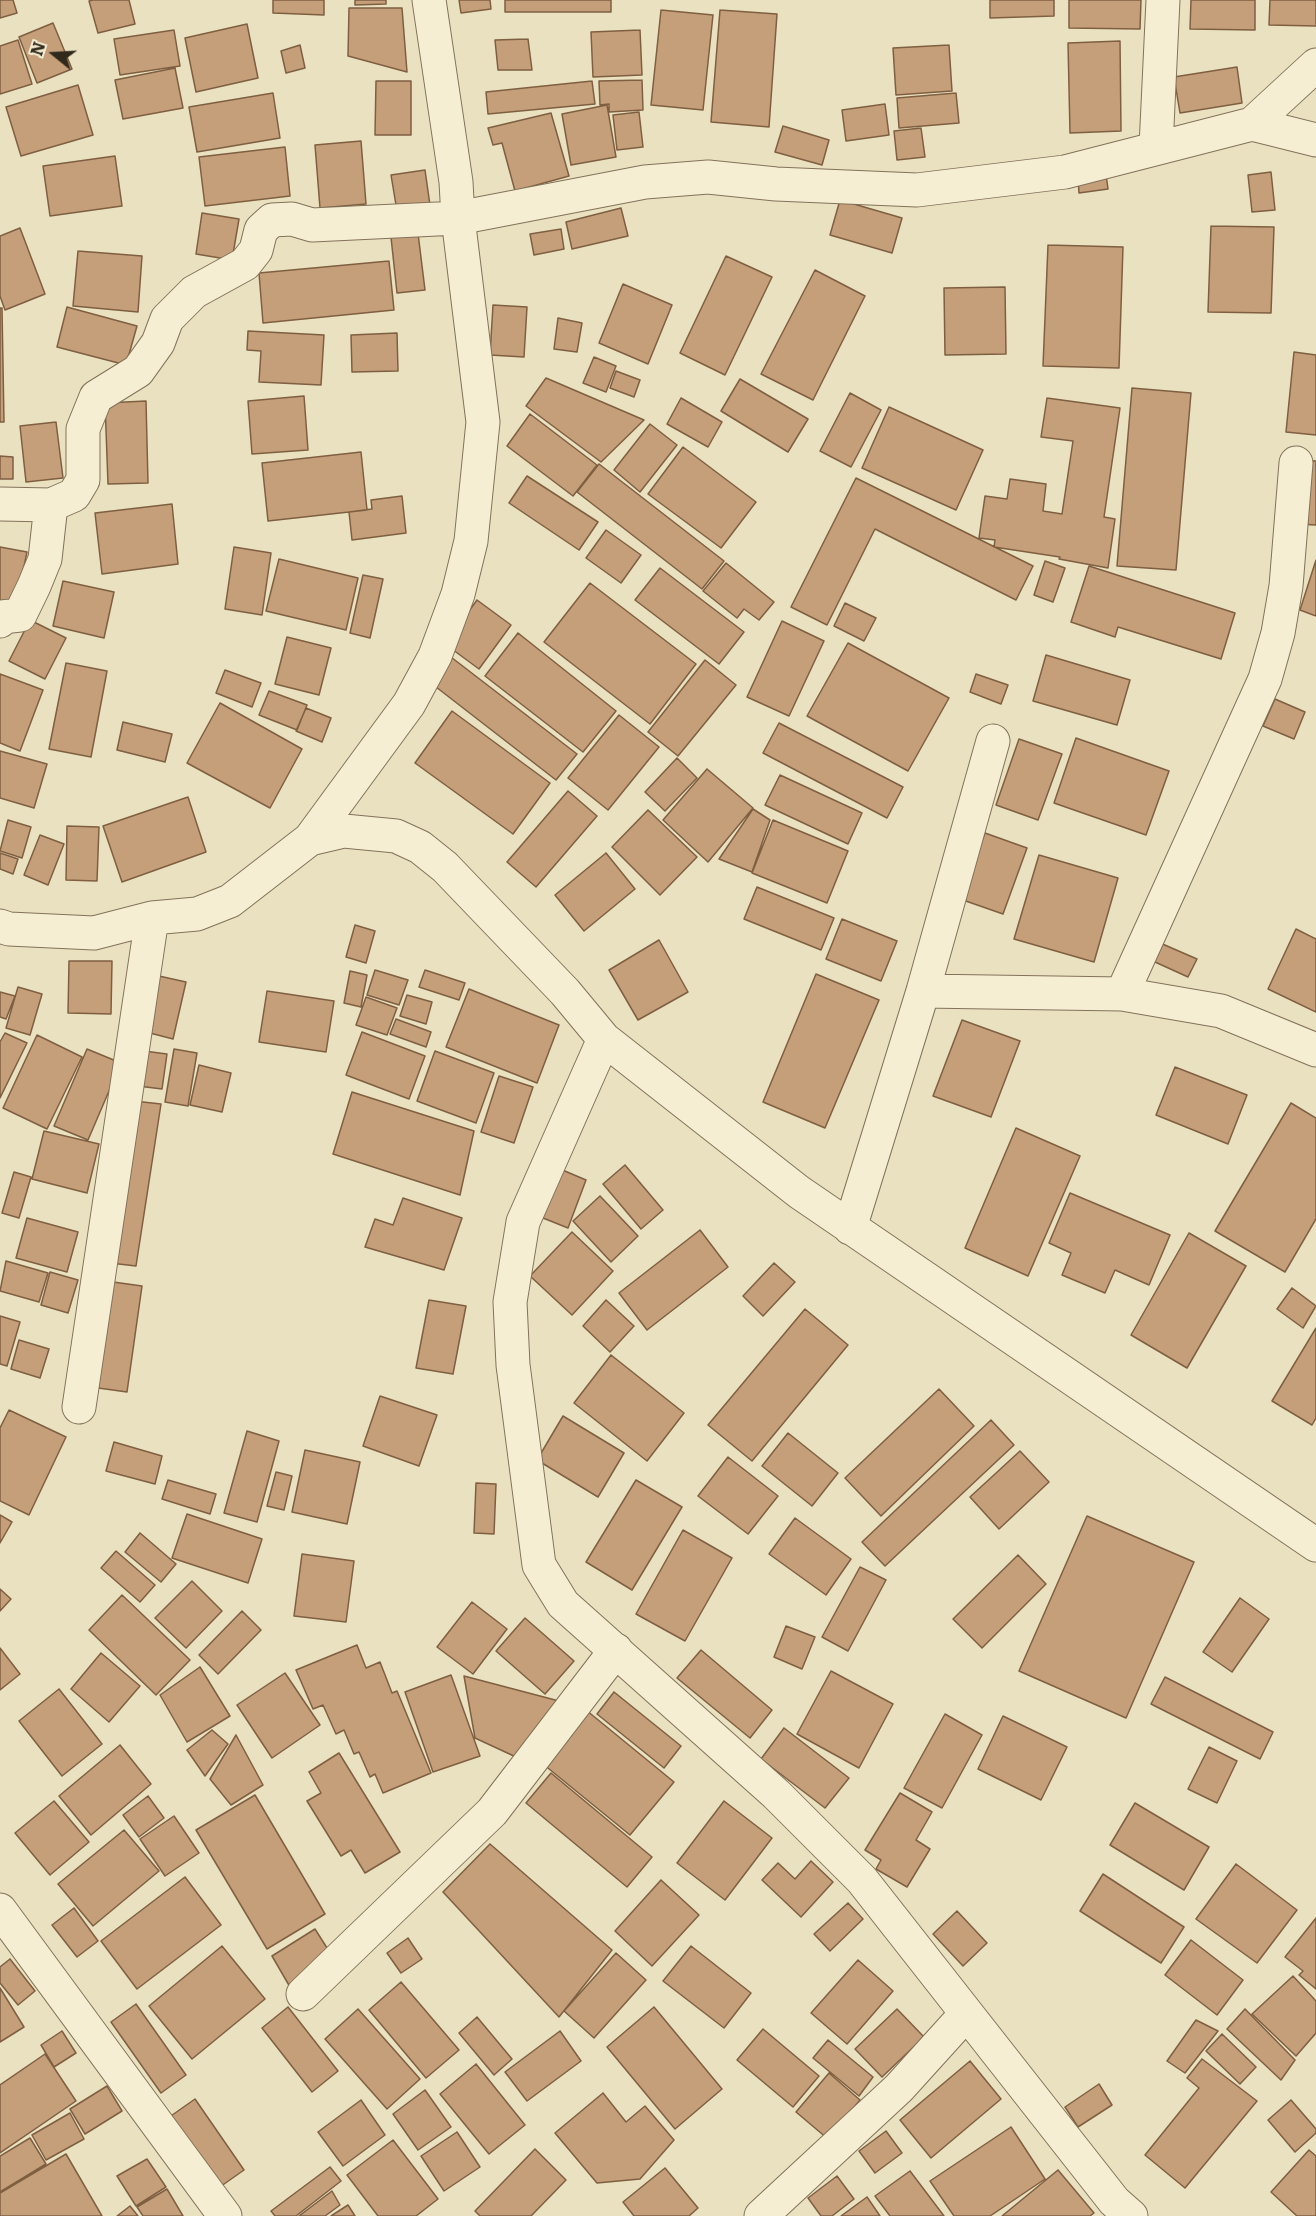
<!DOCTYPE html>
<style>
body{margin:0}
#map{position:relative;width:1316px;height:2216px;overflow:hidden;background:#eae1c0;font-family:Literata,serif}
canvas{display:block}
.north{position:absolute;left:24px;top:24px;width:60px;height:60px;-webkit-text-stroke:4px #f2ebcf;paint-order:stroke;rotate:288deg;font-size:16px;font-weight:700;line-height:24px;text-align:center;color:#32291d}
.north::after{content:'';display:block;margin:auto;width:21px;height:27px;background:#32291d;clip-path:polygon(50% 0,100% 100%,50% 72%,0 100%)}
</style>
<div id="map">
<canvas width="1316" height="2216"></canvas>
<div class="north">N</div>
</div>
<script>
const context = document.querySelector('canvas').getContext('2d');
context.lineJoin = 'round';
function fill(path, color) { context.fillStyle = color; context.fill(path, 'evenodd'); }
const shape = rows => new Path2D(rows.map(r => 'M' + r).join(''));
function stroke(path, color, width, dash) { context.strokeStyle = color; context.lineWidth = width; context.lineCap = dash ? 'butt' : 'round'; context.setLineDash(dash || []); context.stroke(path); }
const building = shape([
 [0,0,13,0,17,13,0,18,0,0],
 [93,0,129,0,135,24,98,33,89,1,93,0],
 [273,0,324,0,324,15,273,13,273,0],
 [355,0,386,0,386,4,355,5,355,0],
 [459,0,490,0,491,9,461,13,459,0],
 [505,0,611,0,611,12,505,12,505,0],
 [990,0,1054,0,1054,16,990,18,990,0],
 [1069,0,1141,0,1140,29,1069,28,1069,0],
 [1191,0,1255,0,1255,30,1190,29,1191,0],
 [1270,0,1316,0,1316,26,1269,25,1270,0],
 [349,8,402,8,407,72,348,56,349,8],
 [661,10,713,15,703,110,651,105,661,10],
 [720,10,777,14,769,127,711,122,720,10],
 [53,23,72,69,37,83,19,37,53,23],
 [247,24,258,78,196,92,185,38,247,24],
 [174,30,180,66,120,75,114,39,174,30],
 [640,30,642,75,593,77,591,32,640,30],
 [528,39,532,70,498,70,495,40,528,39],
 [18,40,32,84,0,94,0,46,18,40],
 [1120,41,1121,131,1070,133,1068,43,1120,41],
 [300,45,305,68,286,73,281,51,300,45],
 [949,45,952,91,896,95,893,48,949,45],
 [1237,67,1242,103,1180,113,1174,77,1237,67],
 [175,68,183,108,123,119,115,80,175,68],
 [642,80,643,110,609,112,609,104,600,105,599,81,642,80],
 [376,81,411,81,411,135,375,135,376,81],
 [592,81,595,104,488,114,486,92,592,81],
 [78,85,93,135,21,156,6,107,78,85],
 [273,93,280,138,197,152,189,107,273,93],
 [956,93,959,123,899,128,897,98,956,93],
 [885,104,889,135,846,141,842,110,885,104],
 [607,105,616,157,571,165,562,114,607,105],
 [639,112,643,147,617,150,613,115,639,112],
 [551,113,569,176,515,191,502,143,493,145,488,128,551,113],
 [783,126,829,140,822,165,775,152,783,126],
 [921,128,925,157,897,160,894,131,921,128],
 [361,141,366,204,320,208,315,145,361,141],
 [285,147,290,196,205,206,199,157,285,147],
 [115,156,122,206,50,216,43,166,115,156],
 [425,170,431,212,398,217,391,175,425,170],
 [1271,172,1275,210,1252,212,1248,175,1271,172],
 [1106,174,1108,189,1079,193,1078,178,1106,174],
 [840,200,902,218,892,253,830,235,840,200],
 [621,208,628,236,572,249,566,222,621,208],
 [202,213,239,219,232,260,196,254,202,213],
 [417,225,425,290,397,293,390,228,417,225],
 [1211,226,1274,227,1271,313,1208,312,1211,226],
 [20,228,45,294,5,310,0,296,0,236,20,228],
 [561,229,564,249,534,255,530,234,561,229],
 [1048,245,1123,247,1119,368,1043,366,1048,245],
 [78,251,142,256,138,312,73,306,78,251],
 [726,256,772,277,725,375,680,353,726,256],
 [389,261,394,310,263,323,259,273,389,261],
 [815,270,865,296,813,400,761,374,815,270],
 [623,284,672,305,648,364,599,343,623,284],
 [1005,287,1006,354,945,355,944,288,1005,287],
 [493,305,527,307,524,357,490,355,493,305],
 [67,307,137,326,126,365,57,347,67,307],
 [0,308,2,308,4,422,0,422,0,308],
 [558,318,582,323,577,352,554,349,558,318],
 [248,331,324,335,321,385,259,382,261,351,247,350,248,331],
 [397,333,398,371,352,372,351,335,397,333],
 [1294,352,1316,355,1316,435,1286,432,1294,352],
 [594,357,616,366,606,392,583,383,594,357],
 [616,371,640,380,634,397,610,388,616,371],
 [546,378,644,420,601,462,526,406,546,378],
 [740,379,808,419,788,452,721,411,740,379],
 [1132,388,1191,393,1176,570,1117,566,1132,388],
 [850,393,881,410,851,467,820,451,850,393],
 [304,396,308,450,252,454,248,401,304,396],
 [681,398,722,422,708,447,667,424,681,398],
 [1047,398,1120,408,1104,517,1115,519,1108,568,1059,559,1060,557,994,547,995,540,979,538,985,496,1007,499,1010,479,1046,484,1043,511,1062,514,1073,441,1041,437,1047,398],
 [146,401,148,483,108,484,105,403,146,401],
 [889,407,983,450,956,510,862,468,889,407],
 [530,414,597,465,573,496,507,446,530,414],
 [56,422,63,478,26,482,20,426,56,422],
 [650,424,677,445,640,492,614,470,650,424],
 [683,447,756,502,721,548,648,494,683,447],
 [361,452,367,510,268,521,262,463,361,452],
 [0,456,13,457,13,479,0,479,0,456],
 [1303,460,1316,461,1316,525,1298,524,1303,460],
 [599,464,724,561,702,589,577,492,599,464],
 [527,476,598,522,579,550,509,503,527,476],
 [856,478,1033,566,1016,600,875,529,827,625,791,607,856,478],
 [402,496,406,533,352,540,349,512,372,509,371,500,402,496],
 [172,504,178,564,102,574,95,513,172,504],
 [606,530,641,555,621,583,586,558,606,530],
 [0,547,27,552,15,610,0,606,0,547],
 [234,547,271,553,262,615,225,609,234,547],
 [279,559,358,578,346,630,266,611,279,559],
 [1316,560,1316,616,1300,610,1316,560],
 [1045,561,1065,568,1053,602,1034,595,1045,561],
 [726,563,774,602,759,620,744,609,737,618,703,591,726,563],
 [1089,566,1235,613,1221,659,1118,627,1115,637,1071,622,1089,566],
 [660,568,744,632,719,664,635,600,660,568],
 [363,575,383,579,370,638,350,633,363,575],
 [63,581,114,592,104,638,53,626,63,581],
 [590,583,696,664,650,724,544,642,590,583],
 [477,600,511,625,479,669,445,644,477,600],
 [845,603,876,618,864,641,834,626,845,603],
 [30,620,66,638,45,679,9,661,30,620],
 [782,621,824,641,789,716,747,697,782,621],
 [518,633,616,711,583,752,485,676,518,633],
 [287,637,331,648,319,695,275,684,287,637],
 [848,643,949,698,908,771,807,716,848,643],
 [447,654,577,754,556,780,427,680,447,654],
 [1046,655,1130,680,1117,725,1033,701,1046,655],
 [705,660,736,685,678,756,648,732,705,660],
 [66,663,107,671,91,757,49,749,66,663],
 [225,670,261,683,252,707,216,693,225,670],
 [0,674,43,690,20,751,0,743,0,674],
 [976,674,1008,685,1001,704,970,692,976,674],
 [269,691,307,705,297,730,259,715,269,691],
 [1275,699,1305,712,1294,739,1263,726,1275,699],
 [220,703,302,749,270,808,187,763,220,703],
 [306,708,331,718,322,742,296,731,306,708],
 [452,711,550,783,513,834,415,763,452,711],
 [619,715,659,747,608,810,568,778,619,715],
 [123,722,172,734,165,762,117,750,123,722],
 [779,723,903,787,887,818,763,753,779,723],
 [1076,738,1169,771,1146,835,1054,803,1076,738],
 [1019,739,1062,754,1038,820,996,805,1019,739],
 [0,751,47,764,34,808,0,798,0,751],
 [677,758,697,778,665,811,645,792,677,758],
 [707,769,753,808,708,862,663,820,707,769],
 [780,775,862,813,848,844,765,805,780,775],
 [568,791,597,816,536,887,507,862,568,791],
 [188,797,206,852,122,882,103,826,188,797],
 [753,809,770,820,752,872,719,859,753,809],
 [648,810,697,857,660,895,612,847,648,810],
 [8,820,31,827,22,858,0,851,8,820],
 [773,820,848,851,827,903,752,873,773,820],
 [67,826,99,827,97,881,66,880,67,826],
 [985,833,1027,848,1003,914,960,899,985,833],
 [40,835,64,844,48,885,24,875,40,835],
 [0,853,18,859,13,874,0,869,0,853],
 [606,853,635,889,584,931,555,895,606,853],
 [1039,855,1118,878,1094,962,1014,939,1039,855],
 [757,887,834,918,821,950,744,919,757,887],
 [842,919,897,941,881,981,826,959,842,919],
 [355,925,375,931,366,963,346,957,355,925],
 [1296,929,1316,939,1316,1012,1268,989,1296,929],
 [1151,939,1197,959,1188,977,1144,957,1151,939],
 [659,940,688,992,638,1020,609,970,659,940],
 [69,961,112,961,111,1014,68,1013,69,961],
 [375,970,408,980,399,1005,367,995,375,970],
 [425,970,465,983,459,1000,419,987,425,970],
 [350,971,367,975,361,1007,344,1003,350,971],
 [816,974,879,1000,825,1128,763,1102,816,974],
 [159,976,186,982,173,1039,146,1032,159,976],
 [18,987,42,994,30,1035,6,1028,18,987],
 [469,989,559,1025,537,1083,446,1047,469,989],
 [267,991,334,1001,326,1052,259,1042,267,991],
 [0,992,15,996,6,1019,0,1017,0,992],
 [407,995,432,1002,426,1024,400,1016,407,995],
 [366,997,397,1008,387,1035,356,1025,366,997],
 [396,1019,431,1032,426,1047,390,1034,396,1019],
 [962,1020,1020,1041,991,1117,933,1096,962,1020],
 [362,1032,425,1056,409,1099,346,1075,362,1032],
 [5,1033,27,1043,0,1098,0,1042,5,1033],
 [37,1035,82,1057,47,1129,3,1108,37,1035],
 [87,1049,121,1063,88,1140,54,1126,87,1049],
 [174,1049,197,1053,188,1106,165,1102,174,1049],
 [144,1051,167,1054,162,1089,138,1086,144,1051],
 [435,1051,494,1073,476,1123,417,1101,435,1051],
 [199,1065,231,1073,222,1112,190,1105,199,1065],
 [1175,1067,1247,1095,1228,1144,1156,1115,1175,1067],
 [499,1076,533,1087,514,1143,481,1132,499,1076],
 [352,1092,474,1131,460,1195,333,1154,352,1092],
 [134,1101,161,1104,136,1266,110,1263,134,1101],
 [1291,1103,1316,1118,1316,1219,1285,1272,1215,1231,1291,1103],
 [1016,1128,1080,1156,1028,1276,965,1248,1016,1128],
 [44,1131,99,1144,87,1193,32,1179,44,1131],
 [625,1165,663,1210,641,1229,603,1184,625,1165],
 [553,1166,586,1180,568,1228,533,1214,553,1166],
 [14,1172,31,1177,19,1218,2,1213,14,1172],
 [1070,1193,1170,1235,1149,1285,1115,1270,1105,1293,1062,1275,1071,1253,1049,1243,1070,1193],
 [600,1196,638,1236,611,1262,573,1221,600,1196],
 [403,1198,462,1218,444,1270,365,1247,375,1219,393,1225,403,1198],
 [27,1218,78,1232,67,1272,16,1258,27,1218],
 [700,1230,728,1267,647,1330,619,1293,700,1230],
 [572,1232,613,1271,572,1315,530,1276,572,1232],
 [1189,1233,1246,1266,1187,1368,1131,1335,1189,1233],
 [6,1261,48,1273,39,1302,0,1291,6,1261],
 [774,1263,795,1282,763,1316,743,1296,774,1263],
 [50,1272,78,1280,68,1313,41,1305,50,1272],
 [106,1281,142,1286,127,1392,91,1387,106,1281],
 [1292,1288,1316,1306,1303,1328,1277,1309,1292,1288],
 [429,1300,466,1306,453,1374,416,1368,429,1300],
 [606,1300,634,1326,610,1352,583,1326,606,1300],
 [805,1309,848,1345,752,1461,708,1425,805,1309],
 [0,1316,20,1322,7,1366,0,1364,0,1316],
 [1316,1328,1316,1418,1312,1425,1272,1401,1316,1328],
 [19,1340,49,1349,40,1378,11,1369,19,1340],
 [611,1355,684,1413,647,1461,574,1403,611,1355],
 [939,1389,974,1426,881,1516,845,1478,939,1389],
 [380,1396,437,1415,419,1466,363,1446,380,1396],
 [9,1410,66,1437,29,1515,0,1501,0,1428,9,1410],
 [563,1416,624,1453,598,1497,537,1460,563,1416],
 [991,1420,1014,1445,885,1566,862,1542,991,1420],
 [247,1431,279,1441,257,1522,224,1513,247,1431],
 [788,1433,838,1473,812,1506,762,1466,788,1433],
 [114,1442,162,1456,155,1484,106,1471,114,1442],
 [305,1450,360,1462,347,1524,292,1512,305,1450],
 [1020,1451,1049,1482,999,1529,970,1497,1020,1451],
 [728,1457,778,1496,748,1534,698,1496,728,1457],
 [276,1472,292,1476,284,1510,267,1506,276,1472],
 [168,1480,216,1494,210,1514,162,1499,168,1480],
 [636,1480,682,1507,632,1590,586,1562,636,1480],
 [476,1483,496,1484,494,1534,474,1533,476,1483],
 [187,1514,262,1539,248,1583,172,1558,187,1514],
 [0,1515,12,1522,0,1543,0,1515],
 [1087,1516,1194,1562,1126,1718,1019,1671,1087,1516],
 [795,1518,851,1559,826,1595,769,1554,795,1518],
 [683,1530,732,1558,685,1641,636,1614,683,1530],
 [140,1533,176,1564,161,1582,125,1552,140,1533],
 [116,1551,155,1585,140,1602,101,1568,116,1551],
 [302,1554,354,1561,346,1622,294,1616,302,1554],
 [1018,1555,1046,1584,982,1648,953,1619,1018,1555],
 [860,1567,886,1580,848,1651,822,1637,860,1567],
 [192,1581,222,1611,186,1648,155,1618,192,1581],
 [0,1589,11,1599,0,1611,0,1589],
 [122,1595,190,1660,156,1695,89,1630,122,1595],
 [1240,1598,1269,1619,1232,1672,1203,1652,1240,1598],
 [472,1602,507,1629,473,1674,437,1647,472,1602],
 [242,1611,261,1630,218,1674,199,1655,242,1611],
 [525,1618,574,1661,545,1694,496,1651,525,1618],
 [786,1626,815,1637,802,1669,774,1657,786,1626],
 [357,1645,366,1668,380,1662,392,1693,397,1691,431,1773,383,1793,375,1774,370,1777,359,1752,354,1754,344,1730,336,1734,323,1705,313,1709,296,1670,357,1645],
 [0,1648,20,1674,0,1690,0,1648],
 [701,1650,772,1710,750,1738,677,1678,701,1650],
 [101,1653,140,1686,109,1722,71,1689,101,1653],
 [200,1667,230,1716,187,1742,160,1695,200,1667],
 [831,1671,893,1704,859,1768,797,1734,831,1671],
 [285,1673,320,1725,272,1758,237,1705,285,1673],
 [451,1675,480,1756,433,1772,405,1692,451,1675],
 [464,1676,559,1701,516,1757,475,1738,464,1676],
 [1165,1677,1273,1732,1260,1759,1151,1704,1165,1677],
 [59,1689,102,1744,62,1776,19,1721,59,1689],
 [614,1692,681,1746,664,1768,597,1714,614,1692],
 [586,1710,674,1782,630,1835,543,1764,586,1710],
 [945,1714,982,1735,942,1808,904,1788,945,1714],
 [1003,1716,1067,1747,1041,1800,978,1769,1003,1716],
 [784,1728,849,1778,825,1808,761,1759,784,1728],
 [212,1730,228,1744,205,1776,187,1750,212,1730],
 [236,1735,263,1785,231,1805,210,1779,236,1735],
 [120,1745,151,1784,91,1835,59,1796,120,1745],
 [1209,1747,1237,1761,1217,1803,1188,1789,1209,1747],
 [339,1753,400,1852,365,1873,351,1850,341,1856,307,1801,321,1793,309,1772,339,1753],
 [551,1773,652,1857,627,1887,526,1803,551,1773],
 [900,1793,932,1812,916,1840,930,1849,907,1887,876,1869,881,1860,865,1850,900,1793],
 [255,1795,325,1914,267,1949,196,1830,255,1795],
 [148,1796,164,1818,139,1837,123,1815,148,1796],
 [54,1801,89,1842,50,1875,15,1833,54,1801],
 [724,1801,772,1838,725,1900,677,1863,724,1801],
 [1135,1803,1209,1847,1184,1890,1110,1845,1135,1803],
 [174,1816,199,1853,165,1876,140,1839,174,1816],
 [124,1830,159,1871,93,1926,58,1884,124,1830],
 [490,1844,612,1950,559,2017,443,1892,490,1844],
 [811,1861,833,1882,801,1917,762,1880,778,1863,795,1879,811,1861],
 [1236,1864,1297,1910,1257,1963,1196,1919,1236,1864],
 [1103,1874,1184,1927,1161,1963,1080,1911,1103,1874],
 [185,1877,221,1925,137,1989,101,1941,185,1877],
 [661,1880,699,1915,652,1966,615,1931,661,1880],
 [848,1903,863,1919,830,1951,814,1934,848,1903],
 [74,1908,98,1941,77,1957,52,1925,74,1908],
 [957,1911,987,1943,963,1966,933,1934,957,1911],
 [1316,1918,1316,1989,1299,1975,1303,1971,1285,1957,1316,1918],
 [315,1929,334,1959,290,1987,272,1956,315,1929],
 [408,1938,422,1959,401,1973,387,1953,408,1938],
 [1191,1940,1243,1980,1217,2015,1165,1975,1191,1940],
 [222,1946,265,1999,192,2059,149,2006,222,1946],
 [691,1946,751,1993,724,2028,663,1981,691,1946],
 [616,1953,646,1980,594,2038,564,2011,616,1953],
 [10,1959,35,1991,18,2005,0,1983,0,1967,10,1959],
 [858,1960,893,1991,847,2044,811,2013,858,1960],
 [1293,1976,1316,2001,1316,2033,1296,2056,1252,2014,1293,1976],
 [401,1982,459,2050,426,2078,369,2010,401,1982],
 [0,1988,24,2027,0,2042,0,1988],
 [136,2004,186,2075,161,2093,111,2022,136,2004],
 [288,2007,338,2071,312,2092,262,2028,288,2007],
 [654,2007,722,2089,675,2129,607,2047,654,2007],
 [358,2009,420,2079,387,2109,325,2039,358,2009],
 [897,2009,924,2037,882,2077,855,2049,897,2009],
 [1245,2009,1295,2060,1281,2080,1227,2029,1245,2009],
 [477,2017,512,2059,494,2075,459,2033,477,2017],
 [1196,2020,1218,2031,1185,2073,1167,2061,1196,2020],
 [763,2029,819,2076,793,2107,737,2060,763,2029],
 [62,2031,76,2053,54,2067,41,2045,62,2031],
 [560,2031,581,2061,527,2101,505,2072,560,2031],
 [1222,2034,1256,2067,1240,2084,1206,2051,1222,2034],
 [828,2040,873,2077,859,2096,813,2058,828,2040],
 [45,2054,76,2101,0,2153,0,2085,45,2054],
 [1202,2059,1257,2101,1185,2188,1145,2155,1199,2088,1187,2078,1202,2059],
 [970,2061,1001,2099,931,2158,900,2120,970,2061],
 [476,2064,525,2125,489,2154,440,2094,476,2064],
 [829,2073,860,2100,828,2139,796,2112,829,2073],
 [1099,2084,1112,2105,1078,2127,1065,2107,1099,2084],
 [107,2086,122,2111,85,2134,70,2109,107,2086],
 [425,2090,451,2127,418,2150,393,2114,425,2090],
 [603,2093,626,2122,645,2106,674,2140,640,2179,597,2183,555,2133,603,2093],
 [195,2099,244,2170,217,2189,168,2118,195,2099],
 [361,2100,385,2135,343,2166,318,2132,361,2100],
 [1291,2100,1316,2129,1316,2133,1295,2152,1268,2120,1291,2100],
 [70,2113,84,2139,46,2160,32,2135,70,2113],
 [1011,2127,1045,2179,990,2216,954,2216,930,2181,1011,2127],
 [886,2131,902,2153,875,2173,859,2151,886,2131],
 [457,2132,480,2167,444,2191,421,2156,457,2132],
 [30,2138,46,2164,0,2192,0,2156,30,2138],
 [393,2140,438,2199,416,2216,378,2216,347,2175,393,2140],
 [535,2149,566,2180,531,2216,480,2216,475,2211,535,2149],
 [1309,2150,1316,2156,1316,2216,1297,2216,1271,2192,1309,2150],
 [66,2154,102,2216,0,2216,0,2193,66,2154],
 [147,2159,166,2187,136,2206,117,2176,147,2159],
 [330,2167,341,2181,296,2216,275,2216,271,2211,330,2167],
 [665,2168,698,2208,689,2216,634,2216,623,2202,665,2168],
 [1058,2170,1094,2213,1090,2216,1002,2216,1058,2170],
 [910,2171,944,2216,890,2216,875,2196,910,2171],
 [837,2176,854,2199,832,2216,821,2216,808,2198,837,2176],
 [167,2189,183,2216,143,2216,137,2207,167,2189],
 [332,2191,340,2205,325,2216,299,2216,332,2191],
 [867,2197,880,2216,841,2216,867,2197],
 [348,2205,355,2216,331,2216,348,2205],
 [130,2206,138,2216,117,2216,130,2206]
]);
const minor = shape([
 [1252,124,1316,65],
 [1156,147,1163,0],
 [0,504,51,505,74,495,83,480,83,429,96,397,138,371,158,343,167,319,194,292,245,264,256,250,261,230,272,220,292,219,312,225,458,218,645,182,708,177,776,184,917,190,1065,172,1252,124,1316,140],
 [0,621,2,617,20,615,34,586,45,559,51,505],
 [310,839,409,704,435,656,458,594,471,541,483,422,458,218,456,182,429,0],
 [0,926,9,929,94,933,152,918,197,914,230,901,310,839,344,831,396,836,420,847,445,867,565,992,604,1039,799,1192,1316,1545],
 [923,991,1122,994,1221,1011,1316,1050],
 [1122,994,1265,679,1278,633,1286,586,1296,463],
 [604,1039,523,1222,510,1302,513,1365,539,1565,563,1604,776,1794,862,1880,1114,2201,1131,2216],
 [850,1228,923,991,993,741],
 [79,1407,152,918],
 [0,1910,225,2216],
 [303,1994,492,1812,616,1650],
 [761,2216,899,2088,966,2014]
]);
fill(building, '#c59f79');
stroke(building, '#7f5f41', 1.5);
stroke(minor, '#82725a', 35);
stroke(minor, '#f6eed3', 33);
</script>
